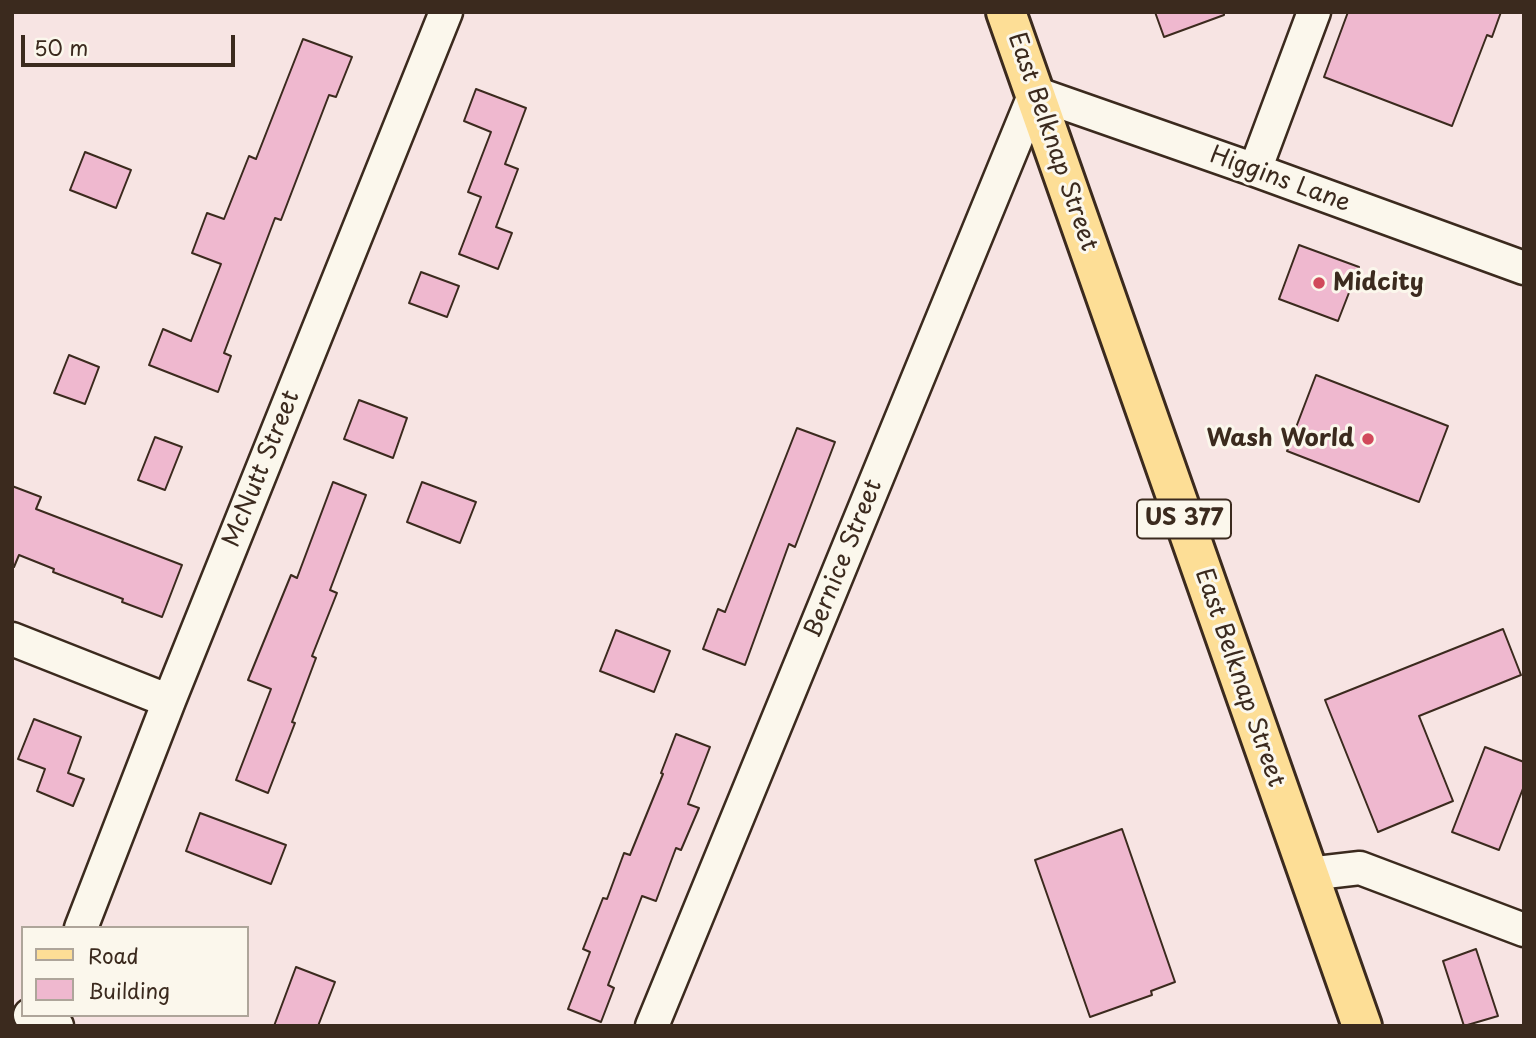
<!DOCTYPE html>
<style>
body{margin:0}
#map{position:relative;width:1536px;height:1038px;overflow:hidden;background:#f7e4e3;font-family:"Playpen Sans",sans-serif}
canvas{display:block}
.frame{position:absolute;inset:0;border:14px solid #3b2a1e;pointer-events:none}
.legend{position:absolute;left:21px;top:926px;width:228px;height:91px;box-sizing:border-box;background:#fbf7ec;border:2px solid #aea59a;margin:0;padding:9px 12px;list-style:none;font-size:21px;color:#3b2a1e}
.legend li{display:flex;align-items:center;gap:14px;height:35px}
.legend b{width:35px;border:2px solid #aea59a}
.scale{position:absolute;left:21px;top:35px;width:214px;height:32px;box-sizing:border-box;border:4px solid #3b2a1e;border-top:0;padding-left:9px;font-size:21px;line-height:24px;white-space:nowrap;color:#3b2a1e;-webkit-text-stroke:5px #fbf7ec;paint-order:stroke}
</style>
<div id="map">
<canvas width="1536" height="1038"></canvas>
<div class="frame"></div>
<ul class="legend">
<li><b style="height:9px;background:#fdde96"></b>Road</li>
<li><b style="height:19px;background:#efb8cf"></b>Building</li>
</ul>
<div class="scale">50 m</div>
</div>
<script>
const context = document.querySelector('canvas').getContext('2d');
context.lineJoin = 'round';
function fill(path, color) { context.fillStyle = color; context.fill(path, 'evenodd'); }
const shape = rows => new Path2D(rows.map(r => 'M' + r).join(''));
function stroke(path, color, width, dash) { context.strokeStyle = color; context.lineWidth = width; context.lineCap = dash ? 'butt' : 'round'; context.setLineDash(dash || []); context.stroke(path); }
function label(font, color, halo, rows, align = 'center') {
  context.font = font + ' "Playpen Sans",sans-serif'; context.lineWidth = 6; context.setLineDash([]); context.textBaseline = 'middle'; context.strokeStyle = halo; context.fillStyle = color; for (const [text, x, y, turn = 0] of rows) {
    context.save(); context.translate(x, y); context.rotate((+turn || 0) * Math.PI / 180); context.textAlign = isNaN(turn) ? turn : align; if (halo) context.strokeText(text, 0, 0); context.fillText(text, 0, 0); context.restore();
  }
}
const building = shape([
 [1155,12,1224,12,1224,15,1164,37,1155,12],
 [1348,12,1501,12,1492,37,1487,35,1452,126,1324,77,1348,12],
 [303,39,352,57,336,97,329,95,281,220,275,218,224,353,231,356,218,392,149,365,163,329,191,341,221,264,192,253,207,213,224,219,249,156,256,159,303,39],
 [476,89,526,108,505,164,518,169,496,227,512,233,498,269,459,254,481,197,468,192,491,132,464,121,476,89],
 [85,152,131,170,116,208,70,190,85,152],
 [1299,245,1359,267,1338,321,1279,299,1299,245],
 [421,272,459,286,447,317,409,303,421,272],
 [69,355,99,367,85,404,54,393,69,355],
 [1316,375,1448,426,1419,502,1287,451,1316,375],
 [359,400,407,418,393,458,344,439,359,400],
 [797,428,835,442,795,547,789,544,745,665,703,649,718,609,725,612,797,428],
 [155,437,182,447,165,490,138,480,155,437],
 [333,482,366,495,330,590,337,593,312,656,316,658,292,722,295,723,268,793,236,780,271,689,248,680,291,575,297,578,333,482],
 [422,482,476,502,460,543,407,522,422,482],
 [12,486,41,497,36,509,182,565,162,617,122,602,123,599,53,572,54,569,19,555,14,567,12,566,12,486],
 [1503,629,1521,675,1419,716,1453,801,1378,832,1325,700,1503,629],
 [616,630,670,651,654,692,600,671,616,630],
 [34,719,81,737,68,773,84,779,73,806,37,791,45,769,18,759,34,719],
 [676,734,710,747,688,804,699,808,681,850,676,848,656,901,642,896,608,985,614,988,601,1022,568,1009,590,952,583,949,603,898,607,899,624,853,630,855,663,774,661,773,676,734],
 [1485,747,1524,762,1524,786,1499,850,1452,832,1485,747],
 [200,813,286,845,271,884,186,851,200,813],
 [1122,829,1175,982,1151,991,1152,995,1090,1017,1035,860,1122,829],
 [1476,949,1498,1016,1464,1026,1443,961,1476,949],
 [296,967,335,982,318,1026,274,1026,296,967]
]);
const minor = shape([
 [1255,170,1314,12],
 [12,639,169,701],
 [1308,874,1360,868,1524,930],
 [81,928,169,701,446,12],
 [30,1015,57,1026],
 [652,1026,1035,93,1255,170,1524,268]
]);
const primary = shape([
 [1006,12,1362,1026]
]);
const markers = [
 [1319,283,7,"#d1495b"],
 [1368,439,7,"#d1495b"]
];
const shields = [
 [1184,519,94]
];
const shieldNames = [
 ["US 377",1184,519]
];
const streetNames = [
 ["East Belknap Street",1052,142,71],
 ["Higgins Lane",1280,180,20],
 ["McNutt Street",262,469,-68],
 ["Bernice Street",844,559,-68],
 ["East Belknap Street",1239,678,71]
];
const poiNames = [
 ["Midcity",1333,283],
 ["Wash World",1354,439,"right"]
];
fill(building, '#efb8cf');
stroke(building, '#3b2a1e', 2);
stroke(minor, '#3b2a1e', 37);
stroke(primary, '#3b2a1e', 44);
stroke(minor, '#fbf7ec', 32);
stroke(primary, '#fdde96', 38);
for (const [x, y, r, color] of markers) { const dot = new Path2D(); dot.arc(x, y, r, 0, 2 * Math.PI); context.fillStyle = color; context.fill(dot); stroke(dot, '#fbf7ec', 2.5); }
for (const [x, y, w] of shields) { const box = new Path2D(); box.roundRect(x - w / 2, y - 19.5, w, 39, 5); context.fillStyle = '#fbf7ec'; context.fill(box); stroke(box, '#3b2a1e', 2); }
label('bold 23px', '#3b2a1e', null, shieldNames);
label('24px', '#3b2a1e', '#fbf7ec', streetNames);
label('bold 24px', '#3b2a1e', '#fbf7ec', poiNames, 'left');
</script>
